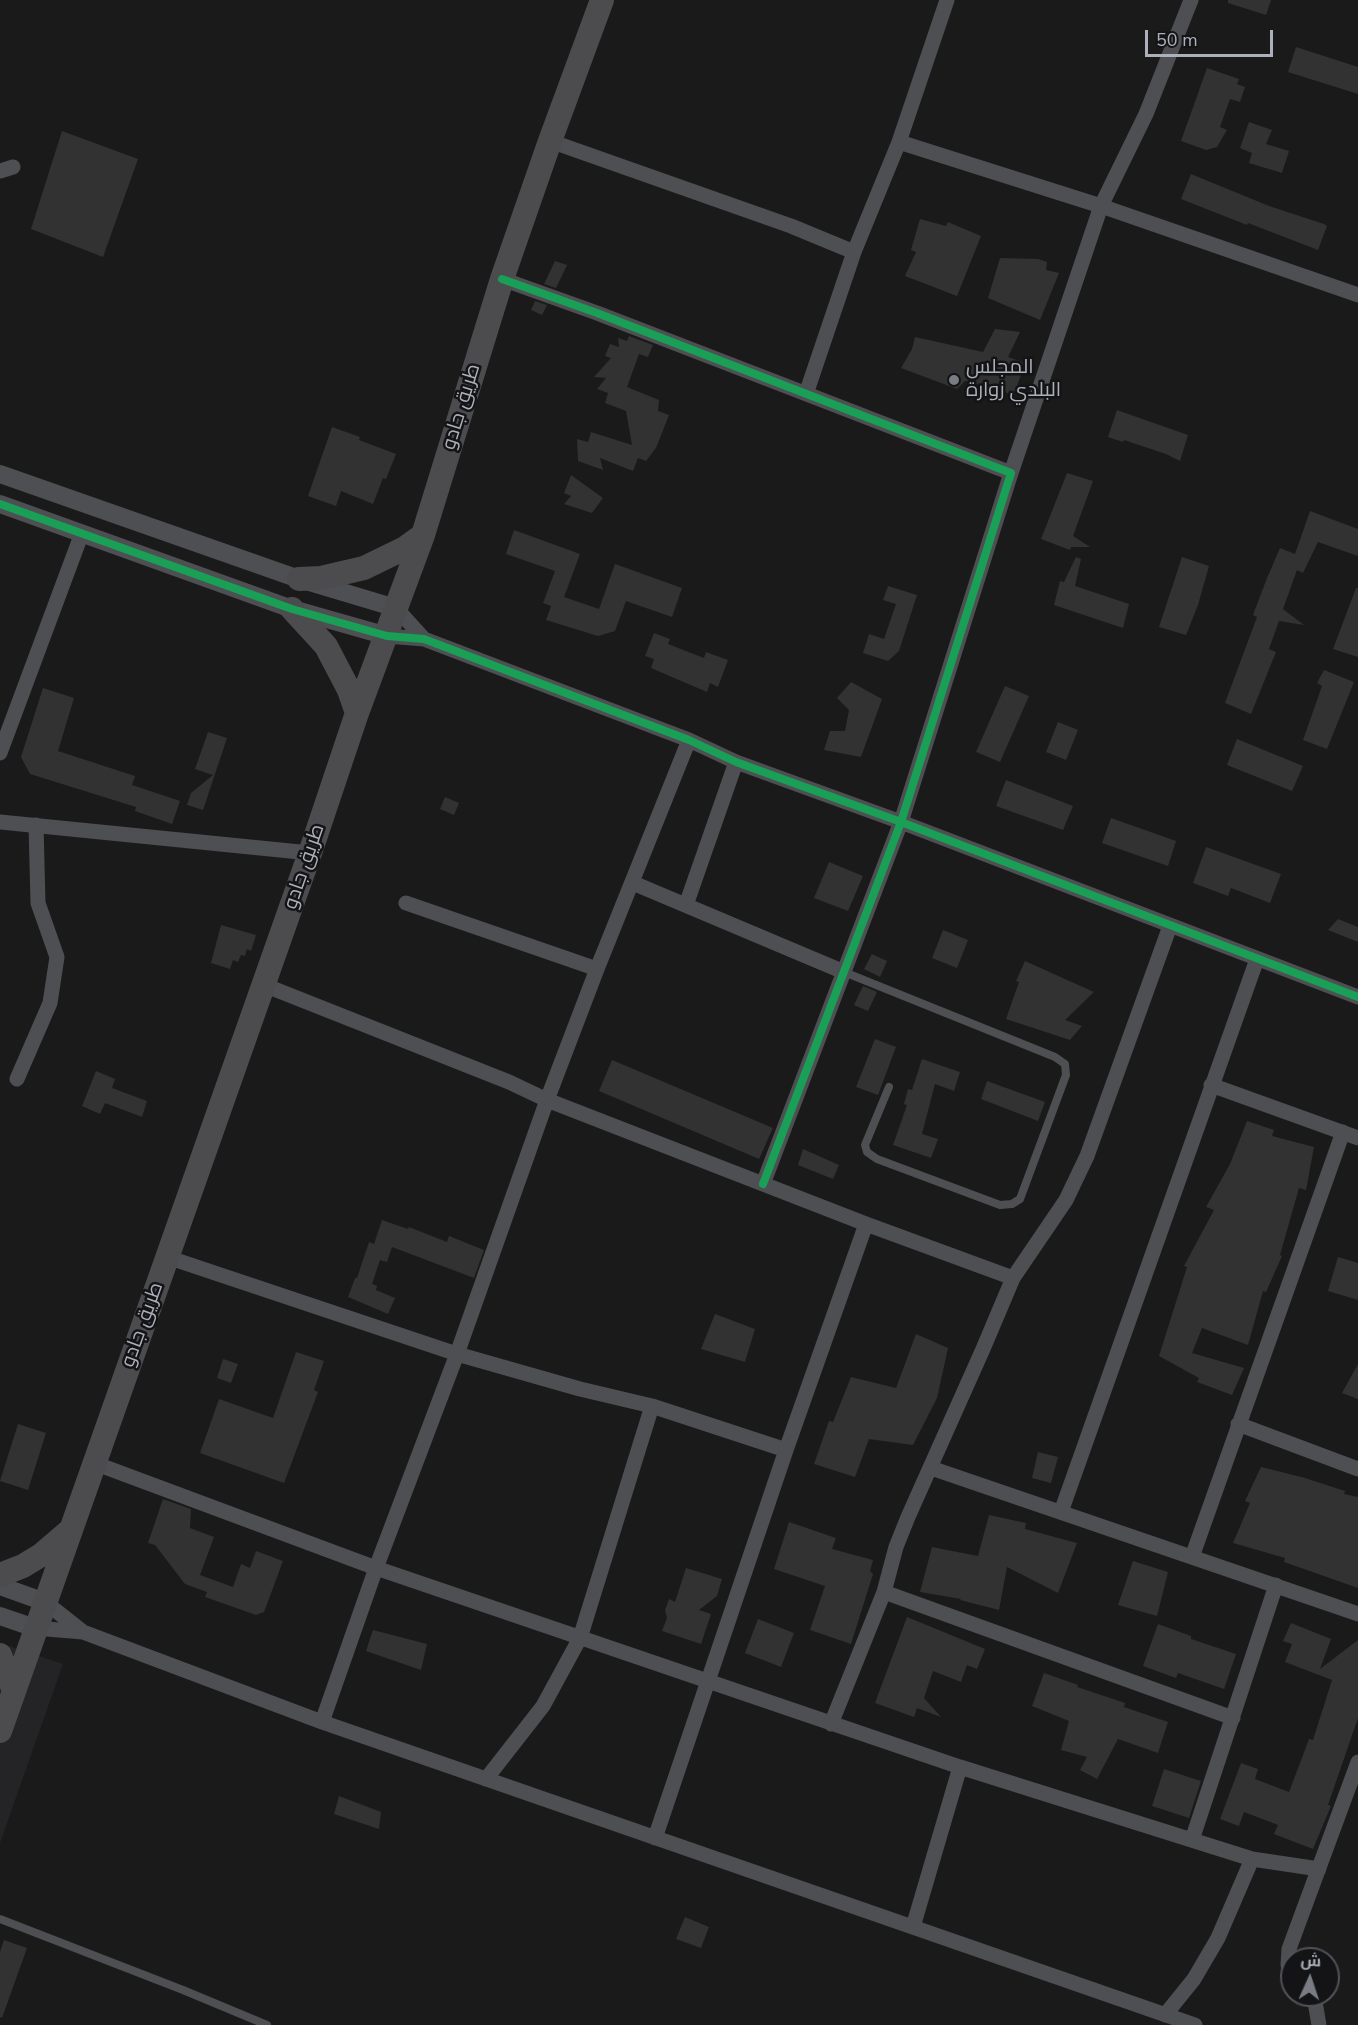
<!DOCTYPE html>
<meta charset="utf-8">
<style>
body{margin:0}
#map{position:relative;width:1358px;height:2025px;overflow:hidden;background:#1a1a1a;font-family:"Nunito Sans",Cairo,sans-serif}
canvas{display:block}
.north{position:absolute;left:1280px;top:1947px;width:60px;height:60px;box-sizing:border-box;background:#141416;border:2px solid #515258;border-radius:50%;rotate:3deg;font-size:16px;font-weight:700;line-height:24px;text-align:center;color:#acb0ba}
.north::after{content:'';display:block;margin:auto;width:21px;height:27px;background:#797c82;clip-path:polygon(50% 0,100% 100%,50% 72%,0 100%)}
.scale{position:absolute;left:1145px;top:30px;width:128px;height:27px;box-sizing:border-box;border:3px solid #acb0ba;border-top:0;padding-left:8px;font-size:18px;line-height:21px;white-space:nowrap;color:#acb0ba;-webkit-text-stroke:4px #141416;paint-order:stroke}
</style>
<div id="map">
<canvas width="1358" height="2025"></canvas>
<div class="north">ش</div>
<div class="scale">50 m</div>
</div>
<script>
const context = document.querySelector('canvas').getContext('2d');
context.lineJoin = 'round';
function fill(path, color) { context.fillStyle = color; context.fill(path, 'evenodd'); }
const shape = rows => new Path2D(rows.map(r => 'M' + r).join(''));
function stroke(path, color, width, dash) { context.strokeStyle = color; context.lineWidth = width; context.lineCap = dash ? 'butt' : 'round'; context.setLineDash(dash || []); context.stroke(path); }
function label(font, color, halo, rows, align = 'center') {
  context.font = font + ' "Nunito Sans",Cairo,sans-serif'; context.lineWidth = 5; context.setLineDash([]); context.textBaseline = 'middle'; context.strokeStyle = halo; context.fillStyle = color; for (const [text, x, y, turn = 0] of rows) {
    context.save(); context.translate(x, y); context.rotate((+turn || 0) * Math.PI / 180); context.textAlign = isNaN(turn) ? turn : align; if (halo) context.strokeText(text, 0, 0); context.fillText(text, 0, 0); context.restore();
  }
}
const built = shape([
 [0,1643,63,1664,0,1843]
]);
const building = shape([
 [1228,0,1271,0,1266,15,1228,3],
 [1296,47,1358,67,1358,94,1288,72],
 [1207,68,1239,79,1237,84,1245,87,1240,102,1230,99,1220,127,1227,130,1217,147,1206,150,1181,141],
 [1249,122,1272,130,1266,144,1289,151,1282,173,1249,163,1252,153,1240,148],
 [62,131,138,159,103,257,31,229],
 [1191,174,1269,206,1324,224,1327,226,1318,250,1248,223,1247,225,1181,199],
 [920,219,946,226,948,222,981,236,957,296,905,276,916,252,911,250],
 [1000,258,1038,259,1047,262,1046,270,1059,273,1040,320,988,298],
 [555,261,567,265,556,288,544,284],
 [535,301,547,305,542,315,531,310],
 [995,329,1020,332,1008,357,1025,363,1014,395,965,381,957,389,901,368,912,349,915,337,983,352],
 [629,336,653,345,648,357,639,354,627,387,659,400,658,411,669,415,656,448,646,461,638,458,633,471,600,458,603,470,578,461,577,439,588,442,591,432,632,445,626,411,605,403,608,393,597,389,606,378,594,377,611,358,605,356,610,344,619,347,618,338,627,341],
 [1117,410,1188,435,1180,461,1166,454,1124,440,1123,442,1108,437],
 [332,427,360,437,359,440,396,454,386,479,383,478,373,504,341,491,336,506,308,496],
 [1067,473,1093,481,1073,536,1090,547,1071,547,1070,550,1041,539],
 [571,475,603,498,592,513,564,504,571,496,564,493],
 [1310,511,1358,529,1358,556,1318,542,1303,573,1297,570,1283,609,1304,625,1279,621,1269,649,1276,652,1251,714,1225,703,1257,617,1253,615,1267,578,1280,548,1295,554],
 [514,530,580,554,564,597,599,609,615,564,682,588,672,617,626,601,615,631,598,636,546,620,551,606,543,603,555,571,506,554],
 [1076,557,1081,559,1075,586,1129,604,1123,628,1054,605,1060,581,1064,582],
 [1182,557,1209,566,1198,605,1186,635,1159,627],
 [888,586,917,595,899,651,888,661,863,653,869,634,884,639,896,604,883,600],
 [1356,588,1358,588,1358,657,1333,649],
 [654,633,670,639,668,644,704,658,706,652,728,660,718,687,710,683,707,692,651,668,654,659,645,656],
 [1324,670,1354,682,1327,749,1303,740,1322,686,1317,683],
 [851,682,882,699,861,757,824,750,830,731,845,731,849,710,837,698],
 [1005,686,1029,696,1000,762,976,752],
 [43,688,74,698,58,751,135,776,132,785,180,801,172,824,135,811,136,807,30,774,21,757],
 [1058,722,1078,730,1066,760,1046,752],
 [208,732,227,738,203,810,187,805,191,793,213,775,195,769],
 [1237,739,1303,766,1292,791,1227,765],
 [1006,780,1073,806,1063,830,996,806],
 [445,797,459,803,454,815,440,809],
 [1111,818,1176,841,1168,866,1102,843],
 [1206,847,1281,874,1270,903,1231,888,1228,896,1193,883],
 [829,862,863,876,848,911,814,898],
 [1338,919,1358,927,1358,942,1328,930],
 [221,925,256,935,251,951,247,949,245,956,241,955,238,962,233,960,230,969,211,963],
 [943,930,968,940,957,968,932,958],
 [872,954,887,961,880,977,864,969],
 [1025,961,1094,992,1065,1020,1082,1026,1070,1040,1006,1019,1019,982,1016,981],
 [863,986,877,992,868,1011,854,1005],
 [875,1039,896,1047,878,1095,856,1087],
 [922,1059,960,1072,954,1091,935,1084,922,1134,938,1139,931,1158,893,1145,907,1105,904,1104,908,1089,912,1090],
 [612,1060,773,1128,759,1159,599,1091],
 [96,1071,115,1079,112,1088,147,1101,142,1117,105,1103,100,1114,82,1106],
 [987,1081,1045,1102,1038,1121,981,1099],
 [1247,1121,1274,1130,1272,1136,1314,1147,1306,1190,1299,1188,1280,1255,1282,1256,1266,1292,1263,1291,1248,1345,1202,1328,1192,1353,1244,1368,1232,1395,1197,1382,1199,1378,1159,1356,1187,1267,1184,1266,1214,1210,1206,1207,1230,1164],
 [803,1149,839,1165,833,1179,798,1165],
 [382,1220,408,1229,409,1227,447,1242,449,1236,484,1250,474,1278,392,1247,387,1262,380,1260,372,1284,377,1286,376,1290,395,1298,388,1314,348,1297,355,1278,357,1278,369,1242,374,1244],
 [1338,1257,1358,1263,1358,1300,1328,1291],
 [715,1314,755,1329,745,1362,701,1349],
 [916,1334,948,1348,937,1398,913,1445,869,1439,855,1477,814,1464,829,1421,833,1422,851,1377,896,1388],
 [296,1352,324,1361,314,1390,318,1392,284,1483,200,1453,219,1399,273,1418],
 [223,1359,238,1364,231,1383,217,1378],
 [1358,1364,1358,1399,1342,1393],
 [18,1424,46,1433,28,1490,0,1481],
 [1038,1452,1058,1457,1051,1483,1032,1478],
 [1261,1467,1305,1478,1345,1491,1344,1494,1358,1497,1358,1588,1284,1562,1285,1558,1233,1543,1250,1503,1245,1501],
 [163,1499,191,1509,190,1528,214,1537,200,1575,233,1587,241,1564,250,1568,256,1551,283,1561,264,1612,256,1615,205,1597,207,1592,185,1584,155,1545,148,1543],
 [989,1515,1026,1523,1025,1529,1077,1543,1058,1593,1007,1567,999,1610,960,1600,961,1599,920,1592,932,1547,978,1556],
 [789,1522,836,1538,832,1549,873,1560,870,1571,873,1574,851,1644,810,1630,825,1586,774,1569],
 [1133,1561,1168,1572,1157,1616,1118,1605],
 [686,1568,722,1579,717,1596,699,1610,711,1614,701,1644,662,1631,667,1618,665,1610,669,1599,675,1602],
 [907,1617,985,1649,977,1669,967,1665,961,1682,933,1671,924,1698,941,1717,917,1708,914,1717,875,1703],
 [758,1619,794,1633,781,1667,745,1653],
 [1291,1623,1331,1639,1320,1669,1358,1640,1358,1718,1328,1805,1331,1806,1313,1849,1274,1834,1278,1825,1244,1812,1239,1826,1220,1819,1241,1763,1258,1769,1255,1779,1289,1792,1309,1739,1313,1740,1332,1680,1285,1662,1292,1644,1283,1641],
 [1158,1624,1191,1636,1191,1639,1236,1654,1224,1689,1178,1673,1176,1678,1143,1666],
 [373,1630,427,1644,421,1670,366,1651],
 [1044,1673,1078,1685,1077,1687,1125,1703,1124,1707,1168,1722,1158,1753,1118,1739,1097,1779,1080,1770,1087,1757,1061,1750,1069,1721,1032,1706],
 [1164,1769,1201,1781,1189,1818,1152,1806],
 [339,1796,381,1812,379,1829,334,1814],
 [685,1917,709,1927,701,1948,676,1939],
 [4,1940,27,1948,2,2018,0,2017,0,1952]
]);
const service = shape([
 [844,972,1055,1057,1065,1064,1066,1075,1020,1199,1012,1204,1000,1205,877,1159,867,1152,865,1145,889,1087],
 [0,1919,183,1990,267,2025]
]);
const minor = shape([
 [550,141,791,226,854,252,899,142,1101,206,1358,295],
 [899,142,947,0],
 [0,171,13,167],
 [502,279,597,313,1011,473,901,822,763,1184],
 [806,394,854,252],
 [1011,473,1101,206,1146,114,1191,0],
 [396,608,424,639],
 [387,636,424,639,689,740,736,762,901,822,1358,997],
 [0,753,82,533],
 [0,822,310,853],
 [633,883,844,972],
 [406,903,597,969],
 [686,905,736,762],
 [264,985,509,1082,547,1100,866,1224,1013,1278],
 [17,1079,50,1003,57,957,38,903,36,825],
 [1211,1085,1358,1138],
 [167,1257,457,1354,580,1389,652,1406,786,1450],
 [1238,1424,1358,1469],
 [94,1463,376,1568,960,1767,1252,1859,1319,1869],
 [931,1468,1358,1614],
 [1061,1512,1257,959],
 [1192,1557,1343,1132],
 [884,1592,1233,1718],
 [45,1602,83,1632],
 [35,1628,83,1632,322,1722,1195,2025],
 [322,1722,376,1568,457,1354,547,1100,597,969,689,740],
 [831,1724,884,1592,896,1547,908,1517,983,1349,1013,1278,1066,1200,1087,1156,1170,926],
 [486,1779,543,1706,580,1638,652,1406],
 [655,1838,786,1450,866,1224],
 [1192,1840,1276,1585],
 [913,1927,960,1767],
 [1292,1974,1288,1965,1289,1949,1358,1762],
 [1309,1995,1315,2002,1319,2025],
 [1165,2015,1194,1979,1218,1938,1252,1859]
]);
const tertiary = shape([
 [0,474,299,579,396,608],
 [0,504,292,609,387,636],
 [0,1586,45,1602],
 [0,1616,35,1628]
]);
const trunk = shape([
 [299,579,321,578,364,568,405,548,423,535],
 [292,609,326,646,349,690,357,713],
 [0,1575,23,1566,41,1555,69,1531],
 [0,1655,14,1691],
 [0,1731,310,853,357,713,423,535,502,279,550,141,602,0]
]);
const cycleway = shape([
 [502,279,597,313,1011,473,901,822,763,1184],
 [0,504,292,609,387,636,424,639,689,740,736,762,901,822,1358,997]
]);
const markers = [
 [954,380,6,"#797c82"]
];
const poiNames = [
 ["المجلس",966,368],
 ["البلدي زوارة",966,391]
];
const streetNames = [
 ["طريق جادو",462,407,-73],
 ["طريق جادو",305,867,-71],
 ["طريق جادو",143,1325,-70]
];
fill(built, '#242426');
fill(building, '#323232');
stroke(service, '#4e4f53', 8);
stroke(minor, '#4e4f53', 15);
stroke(tertiary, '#4e4f53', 18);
stroke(trunk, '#4c4c4f', 24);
stroke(cycleway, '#1a9f57', 8);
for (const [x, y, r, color] of markers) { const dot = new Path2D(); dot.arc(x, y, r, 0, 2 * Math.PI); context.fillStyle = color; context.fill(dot); stroke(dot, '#141416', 2); }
label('20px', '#acb0ba', '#141416', poiNames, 'left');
label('20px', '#acb0ba', '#141416', streetNames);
</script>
